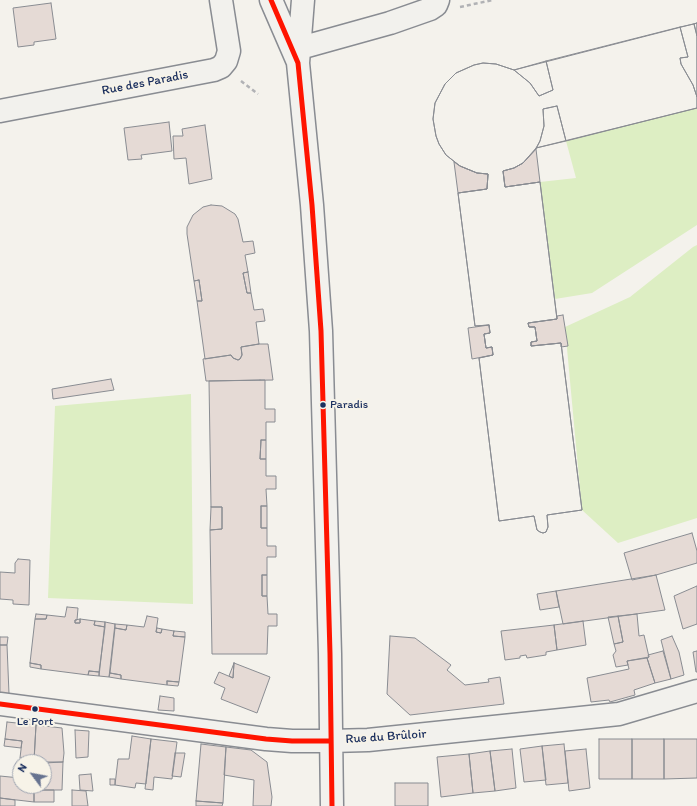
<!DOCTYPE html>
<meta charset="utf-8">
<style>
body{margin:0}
#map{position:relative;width:697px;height:806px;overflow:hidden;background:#f4f2ec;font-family:Itim,sans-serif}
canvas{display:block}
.north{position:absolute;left:12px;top:754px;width:40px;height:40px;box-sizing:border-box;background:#f7f3e8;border:1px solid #9fa5b1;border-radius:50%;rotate:302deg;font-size:11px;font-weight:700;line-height:16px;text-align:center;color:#1b2f5e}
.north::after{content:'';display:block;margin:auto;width:14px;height:18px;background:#677390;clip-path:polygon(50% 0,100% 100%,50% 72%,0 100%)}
</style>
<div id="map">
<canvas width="697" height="806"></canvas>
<div class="north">N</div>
</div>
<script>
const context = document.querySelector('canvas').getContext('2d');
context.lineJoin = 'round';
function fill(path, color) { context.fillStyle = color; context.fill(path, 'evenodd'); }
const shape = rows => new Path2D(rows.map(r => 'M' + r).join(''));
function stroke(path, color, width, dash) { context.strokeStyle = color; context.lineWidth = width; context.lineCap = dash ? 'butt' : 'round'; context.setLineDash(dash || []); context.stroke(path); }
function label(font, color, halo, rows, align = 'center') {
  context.font = font + ' Itim,sans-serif'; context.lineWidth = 4; context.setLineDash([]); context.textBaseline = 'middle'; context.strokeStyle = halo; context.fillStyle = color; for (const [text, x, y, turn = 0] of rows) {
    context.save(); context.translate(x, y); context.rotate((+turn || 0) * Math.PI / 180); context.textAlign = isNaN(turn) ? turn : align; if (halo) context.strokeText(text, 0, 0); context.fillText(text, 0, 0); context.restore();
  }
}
const green = shape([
 [697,108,697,225,592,293,555,299,540,182,576,178,566,141],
 [697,245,697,518,618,543,582,510,565,327,630,297,693,247],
 [191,394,193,604,48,598,55,406]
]);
const building = shape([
 [51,3,56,39,34,42,34,45,18,47,13,8,51,3],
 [697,23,697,108,536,148,523,163,514,168,503,171,505,187,540,182,557,319,528,323,529,327,535,327,537,341,531,342,531,346,561,343,582,510,547,515,548,527,546,532,543,533,540,532,537,530,534,516,499,521,479,358,493,355,492,347,486,348,484,334,490,333,489,325,475,326,458,193,487,189,488,174,477,173,460,166,446,155,439,144,436,136,433,119,435,103,445,84,456,73,474,65,483,63,496,64,514,70,697,23],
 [697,23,697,36,694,24,697,23],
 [694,24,697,36,697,97,693,85,681,64,680,58,688,57,680,27,694,24],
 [680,27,688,57,680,58,681,64,693,85,697,97,697,108,566,141,557,106,543,109,544,126,540,141,536,149,523,163,514,168,503,171,505,187,540,182,557,319,528,323,529,327,535,327,537,341,531,342,531,346,561,343,582,510,547,515,548,527,546,532,543,533,540,532,537,530,534,516,499,521,479,358,493,355,492,347,486,348,484,334,490,333,489,325,475,326,458,193,487,189,488,174,477,173,460,166,446,155,439,144,436,136,433,119,435,103,445,84,456,73,474,65,483,63,496,64,514,70,530,83,539,96,553,90,546,61,680,27],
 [546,61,553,90,539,96,530,83,514,70,546,61],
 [557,106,566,141,536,148,540,141,544,126,543,109,557,106],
 [169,122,172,151,141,155,142,159,128,160,124,128,169,122],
 [205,125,212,179,189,184,186,158,174,159,173,136,183,136,182,129,205,125],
 [536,149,540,182,505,187,503,171,514,168,523,163,536,149],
 [454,162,460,166,477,173,488,174,487,189,458,193,454,162],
 [211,205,222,206,235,214,238,219,243,242,253,241,255,253,245,255,248,272,243,273,247,293,251,293,254,310,263,309,265,321,256,322,259,344,241,347,242,355,240,359,238,360,233,358,231,355,205,359,197,301,202,301,199,280,194,281,187,234,187,227,193,215,203,207,211,205],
 [248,272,251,293,247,293,243,273,248,272],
 [199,280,202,301,197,301,194,281,199,280],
 [563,315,568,346,561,347,561,343,531,346,531,342,537,341,535,327,529,327,528,323,557,319,557,316,563,315],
 [489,325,490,333,484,334,486,348,492,347,493,355,472,359,468,328,489,325],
 [259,344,268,344,273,380,206,381,203,359,231,355,233,358,238,360,240,359,242,355,241,347,259,344],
 [111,379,114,390,53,399,52,389,111,379],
 [260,380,265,380,265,409,275,409,275,422,266,422,266,440,261,440,260,459,266,459,266,476,276,476,276,489,266,489,267,506,261,506,261,528,267,528,267,546,276,546,276,557,267,557,267,575,262,575,262,596,267,596,268,614,277,614,277,626,268,626,267,654,212,654,210,530,222,529,222,507,211,507,209,381,260,380],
 [261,440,266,440,266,459,260,459,261,440],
 [261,506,267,506,267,528,261,528,261,506],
 [211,507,222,507,222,529,210,530,211,507],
 [692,533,697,551,697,563,656,575,632,580,624,553,692,533],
 [18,559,30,560,29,605,13,604,13,600,0,599,0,572,15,573,15,563,18,559],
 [262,575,267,575,267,596,262,596,262,575],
 [656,575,665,610,563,624,556,591,656,575],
 [697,586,697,624,683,629,674,596,697,586],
 [556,591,559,607,540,610,537,594,556,591],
 [67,607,78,608,77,620,75,620,75,623,80,623,80,619,95,621,94,625,105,627,99,672,89,671,88,675,41,669,41,665,30,663,35,619,46,619,47,615,65,617,67,607],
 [36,614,47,615,46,619,35,619,36,614],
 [637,614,639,636,644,635,649,657,627,661,628,665,616,667,613,655,616,651,614,644,623,642,618,616,637,614],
 [147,616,158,618,156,632,161,633,162,629,174,631,173,636,185,637,179,682,167,681,167,685,121,679,121,675,110,673,115,628,126,630,127,625,144,627,147,616],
 [618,616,623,642,614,644,608,617,618,616],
 [80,619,80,623,75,623,75,620,80,619],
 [95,621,105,622,105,627,94,625,95,621],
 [583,621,586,645,557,650,554,625,583,621],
 [105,622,115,624,109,677,99,676,105,622],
 [115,624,127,625,126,630,115,628,115,624],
 [554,625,557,650,546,652,546,655,527,658,526,655,520,656,520,658,505,660,501,631,554,625],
 [157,628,162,629,161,633,156,632,157,628],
 [174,631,185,632,185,637,173,636,174,631],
 [390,636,415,638,451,665,447,670,465,685,489,682,488,679,500,677,504,704,410,715,387,694,390,636],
 [672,636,679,652,684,675,671,679,661,640,672,636],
 [0,637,8,637,7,645,0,645,0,637],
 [0,645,7,645,9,694,0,693,0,645],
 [663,651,671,679,655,683,647,658,649,657,648,655,663,651],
 [697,651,697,672,696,672,693,652,697,651],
 [647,658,655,683,634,690,635,695,610,702,609,700,591,702,587,678,629,669,627,661,647,658],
 [30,663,41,665,41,669,30,667,30,663],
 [234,663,233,678,229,676,234,663],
 [234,663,270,677,257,713,221,699,225,688,214,683,219,672,233,678,234,663],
 [89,671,99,672,99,676,88,675,89,671],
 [110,673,121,675,121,679,109,677,110,673],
 [167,681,179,682,178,686,167,685,167,681],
 [160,696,174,698,174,711,158,710,160,696],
 [7,722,36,725,34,760,20,758,22,741,5,739,7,722],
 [36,725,62,728,64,753,63,762,34,762,36,725],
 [75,730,89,731,88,757,76,758,75,730],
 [132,736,151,739,146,784,136,783,135,788,115,785,118,759,129,759,132,736],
 [5,739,22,741,21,748,4,746,5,739],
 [151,739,177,742,172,779,154,777,153,790,145,789,151,739],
 [599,739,632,739,632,779,599,779,599,739],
 [632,739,664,739,664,779,632,779,632,739],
 [664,739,697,739,697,778,664,779,664,739],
 [201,744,226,747,223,803,196,801,201,744],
 [564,744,568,783,546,785,542,746,564,744],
 [542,746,546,780,524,782,520,749,542,746],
 [226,747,251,750,267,762,272,797,271,806,253,806,254,780,224,775,226,747],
 [512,749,516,788,495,791,490,751,512,749],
 [586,749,590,788,569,791,565,751,586,749],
 [490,751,495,791,473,793,469,754,490,751],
 [175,753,185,753,181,777,172,776,175,753],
 [469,754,473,793,441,797,437,757,469,754],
 [63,762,62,790,34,790,34,802,0,798,0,776,20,778,20,786,44,786,44,763,63,762],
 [91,774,93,791,80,790,79,775,91,774],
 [110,779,115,779,115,785,110,785,110,779],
 [395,783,428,783,428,806,395,806,395,783],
 [34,790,54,790,54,802,34,802,34,790],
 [72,790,86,791,88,806,72,806,72,790],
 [0,798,15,800,15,806,0,806,0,798],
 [196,801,223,803,222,806,196,806,196,801]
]);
const path = shape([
 [460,7,493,0],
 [241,81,258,94]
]);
const minor = shape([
 [271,0,297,60],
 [303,0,298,63,312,205,321,331,330,654,332,806],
 [293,50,390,23,430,9,436,5,438,0],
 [0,111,214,70,221,67,226,61,229,51,221,0],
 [0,704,266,739,292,741,331,741,368,740,619,714,697,691]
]);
const bus1 = shape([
 [271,0,298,63,312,205,321,331,330,654,332,806],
 [0,704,266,739,292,741,331,741]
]);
const markers = [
 [323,405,3.5,"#1b2f5e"],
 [35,709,3.5,"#1b2f5e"]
];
const busNames = [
 ["Paradis",330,405],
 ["Le Port",35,722,"center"]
];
const streetNames = [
 ["Rue des Paradis",145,83,-11],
 ["Rue du Brûloir",386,737,-4]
];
fill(green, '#ddeec3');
fill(building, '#e5dad5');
stroke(building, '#898c92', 1);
stroke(minor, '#898c92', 25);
stroke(path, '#b1b2b5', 2.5, [4, 3]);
stroke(minor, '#f2f1ed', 22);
stroke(bus1, '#ff1400', 5);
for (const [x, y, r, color] of markers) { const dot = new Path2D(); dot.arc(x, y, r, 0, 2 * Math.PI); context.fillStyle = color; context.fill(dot); stroke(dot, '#f7f3e8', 1.5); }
label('12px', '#1b2f5e', '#f7f3e8', busNames, 'left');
label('13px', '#1b2f5e', '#f7f3e8', streetNames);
</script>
